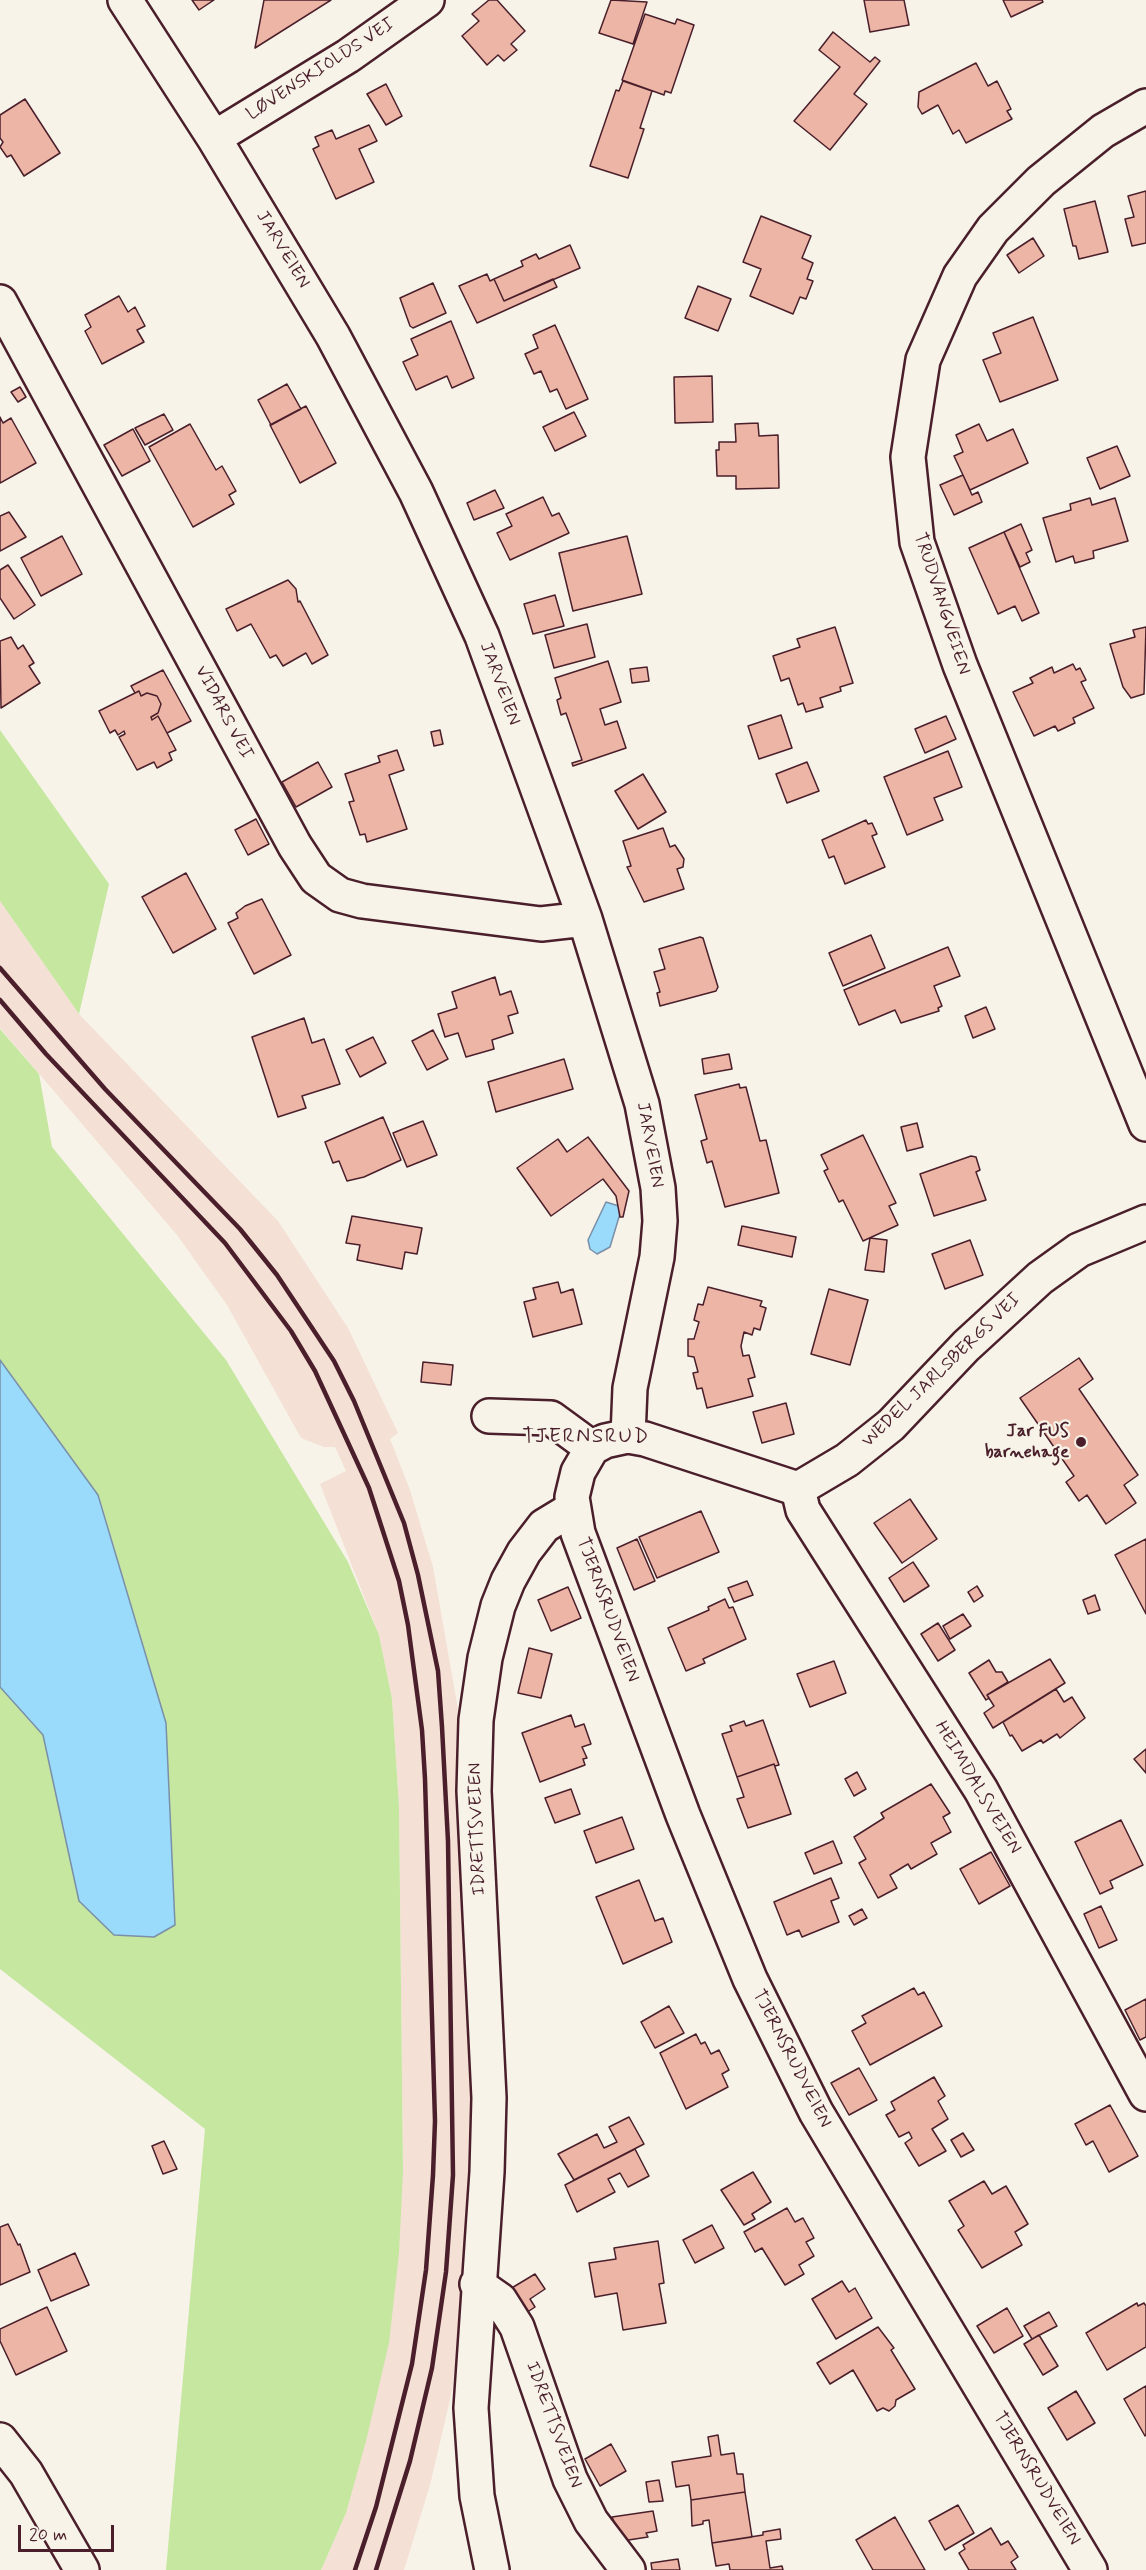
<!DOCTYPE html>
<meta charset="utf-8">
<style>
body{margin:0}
#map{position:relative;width:1146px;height:2570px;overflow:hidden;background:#f7f3e8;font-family:Mynerve,sans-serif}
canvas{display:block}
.scale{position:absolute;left:18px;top:2525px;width:96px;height:27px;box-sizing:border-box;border:3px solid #4a1f2b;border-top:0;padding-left:8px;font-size:18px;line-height:21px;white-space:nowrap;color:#4a1f2b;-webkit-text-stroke:4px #f7f3e8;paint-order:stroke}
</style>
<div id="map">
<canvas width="1146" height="2570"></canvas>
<div class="scale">20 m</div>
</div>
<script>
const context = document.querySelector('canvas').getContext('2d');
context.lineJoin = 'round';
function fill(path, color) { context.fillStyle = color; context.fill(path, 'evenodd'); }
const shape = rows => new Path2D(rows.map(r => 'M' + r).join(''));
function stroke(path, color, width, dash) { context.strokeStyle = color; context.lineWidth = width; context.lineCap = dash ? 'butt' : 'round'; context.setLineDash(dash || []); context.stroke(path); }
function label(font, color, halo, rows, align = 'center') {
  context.font = font + ' Mynerve,sans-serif'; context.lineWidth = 4.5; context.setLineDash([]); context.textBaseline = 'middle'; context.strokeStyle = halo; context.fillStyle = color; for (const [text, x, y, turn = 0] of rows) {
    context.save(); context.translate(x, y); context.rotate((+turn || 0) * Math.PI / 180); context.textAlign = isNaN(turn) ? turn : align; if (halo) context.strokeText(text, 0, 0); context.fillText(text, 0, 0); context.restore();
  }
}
const built = shape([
 [0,901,79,1014,278,1221,348,1328,398,1433,390,1439,410,1490,433,1567,459,1715,464,1779,473,2117,465,2277,452,2391,430,2485,404,2570,321,2570,346,2513,403,2171,399,1806,392,1699,379,1635,320,1484,346,1471,335,1447,324,1447,301,1438,227,1305,177,1235,0,1028]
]);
const green = shape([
 [0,730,109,884,79,1014,0,901],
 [0,1029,39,1074,52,1147,226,1360,348,1562,379,1635,392,1699,399,1806,403,2171,399,2253,389,2343,366,2441,346,2513,321,2570,166,2570,205,2129,0,1969,0,1687,43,1735,79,1901,154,1937,175,1925,166,1723,99,1496,0,1360]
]);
const water = shape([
 [606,1202,622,1207,610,1247,597,1254,590,1249,588,1240,606,1202],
 [0,1360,98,1495,166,1723,175,1925,154,1937,114,1935,79,1901,43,1735,0,1687,0,1360]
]);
const building = shape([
 [192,0,214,0,199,10,192,0],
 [264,0,331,0,255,48,264,0],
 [489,0,497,0,525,31,511,44,517,50,504,61,498,55,487,65,462,36,479,21,472,14,489,0],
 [611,0,647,2,633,44,599,33,611,0],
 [864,0,904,0,909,25,870,32,864,0],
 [1003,0,1042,0,1043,2,1011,17,1003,0],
 [645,14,675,24,677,19,694,25,671,93,665,91,664,95,622,80,645,14],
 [833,32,870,62,875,57,880,61,854,94,867,104,830,150,794,121,840,67,819,50,833,32],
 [976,63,988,86,997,81,1011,109,1007,111,1012,119,966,143,959,130,953,134,938,105,922,114,918,107,919,92,976,63],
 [623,81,652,91,640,128,644,129,628,178,590,166,616,90,619,91,623,81],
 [386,84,402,116,386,125,367,94,386,84],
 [25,99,60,153,24,176,11,155,7,157,0,147,3,142,0,138,0,115,25,99],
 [369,125,377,141,359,149,374,182,336,199,313,149,319,146,315,137,332,130,336,139,369,125],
 [1146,191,1146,243,1132,246,1125,219,1134,217,1128,196,1146,191],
 [1095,201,1108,252,1079,259,1076,246,1073,246,1064,209,1095,201],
 [761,216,811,236,802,258,813,263,807,279,813,281,806,299,800,297,793,314,750,296,761,269,743,262,761,216],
 [1033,238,1044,256,1019,273,1007,255,1033,238],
 [570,245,580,268,504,301,494,279,523,266,521,261,536,254,539,259,570,245],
 [487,274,490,281,494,279,504,301,553,279,557,287,477,323,459,286,487,274],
 [433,283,446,313,413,328,410,326,400,298,433,283],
 [698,286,731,299,718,331,685,318,698,286],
 [119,296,128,312,135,307,145,326,137,330,144,342,102,364,85,331,91,327,85,315,119,296],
 [1033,317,1058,380,1000,402,983,360,1001,353,993,333,1033,317],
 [451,321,474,378,452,388,447,376,416,390,403,362,418,355,411,339,451,321],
 [555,325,588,399,566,409,557,389,550,392,541,371,534,374,525,354,538,348,533,335,555,325],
 [712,376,713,422,675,423,674,377,712,376],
 [287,384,301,409,271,425,258,400,287,384],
 [20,387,26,397,18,402,11,392,20,387],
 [306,406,336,463,300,483,270,425,306,406],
 [574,412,586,436,555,451,543,427,574,412],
 [164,414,173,430,145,445,135,428,164,414],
 [0,417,3,423,11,418,36,463,0,483,0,417],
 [758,423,759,436,778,435,779,488,736,489,736,476,717,476,716,450,719,450,719,442,736,442,735,424,758,423],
 [190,424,216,470,222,466,236,491,229,495,234,504,193,527,149,447,190,424],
 [979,424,987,441,1013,429,1028,463,970,490,954,456,963,452,956,435,979,424],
 [133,429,150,461,122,476,104,445,133,429],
 [1117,446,1130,476,1100,489,1087,458,1117,446],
 [963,475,972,495,978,492,982,502,954,515,940,485,963,475],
 [495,490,504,508,474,520,467,503,495,490],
 [543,497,552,516,559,513,569,533,510,560,497,533,512,526,506,514,543,497],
 [1090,498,1092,505,1115,498,1128,541,1093,551,1094,558,1075,563,1073,556,1056,562,1043,518,1071,510,1070,504,1090,498],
 [9,512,26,537,0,551,0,516,9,512],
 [1021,524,1032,550,1026,553,1030,562,1020,567,1004,532,1021,524],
 [1004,532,1039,613,1022,621,1015,606,998,614,969,548,1004,532],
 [62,536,82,574,41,596,21,558,62,536],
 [627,536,642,594,573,611,559,553,627,536],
 [8,565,35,605,14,619,0,598,0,570,8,565],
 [288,580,296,589,298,602,300,601,328,655,312,664,306,653,283,666,276,655,270,658,251,624,237,631,226,609,288,580],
 [555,595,564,626,533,634,524,604,555,595],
 [587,624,595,657,554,668,545,635,587,624],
 [835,627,853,683,840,687,841,691,820,698,823,707,806,712,803,703,798,705,789,678,781,681,773,656,800,647,797,639,835,627],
 [1146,627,1144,694,1131,698,1123,687,1110,644,1135,637,1133,630,1146,627],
 [11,637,18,649,23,645,34,663,29,666,40,683,1,708,0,641,11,637],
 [608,661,621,702,600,709,605,725,617,721,626,748,573,766,572,763,582,760,566,713,561,715,557,700,561,698,555,678,608,661],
 [1073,664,1076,670,1080,668,1086,680,1081,682,1094,708,1073,718,1075,723,1058,731,1055,726,1034,736,1013,692,1033,683,1030,678,1052,667,1054,673,1073,664],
 [647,667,649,681,632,683,630,669,647,667],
 [163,670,191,721,167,733,158,716,152,720,151,717,158,713,161,704,157,696,147,693,141,696,139,691,135,693,131,686,163,670],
 [139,691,141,696,147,693,157,696,161,704,158,713,151,717,152,720,158,716,176,750,169,753,172,760,157,768,154,762,137,770,119,737,125,734,124,731,118,735,115,730,110,733,99,711,139,691],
 [781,715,792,748,759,759,748,726,781,715],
 [946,716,956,739,925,753,915,729,946,716],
 [440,730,443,744,434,746,431,732,440,730],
 [397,750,404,770,389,775,407,829,367,842,365,834,360,835,349,802,354,801,345,774,380,762,378,756,397,750],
 [948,751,962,787,934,798,943,820,907,835,884,777,948,751],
 [318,762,332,787,296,807,282,782,318,762],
 [807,762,819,791,787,803,776,774,807,762],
 [643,774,666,812,638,829,615,791,643,774],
 [256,819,269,844,248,855,235,830,256,819],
 [866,820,868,824,872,823,877,834,872,836,885,867,845,884,834,856,829,858,822,840,866,820],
 [663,828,670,847,675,845,684,859,683,867,677,869,684,889,644,902,627,867,631,866,623,841,663,828],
 [186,873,216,929,173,953,142,897,186,873],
 [262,899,291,955,254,974,228,923,238,918,236,913,245,906,262,899],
 [871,935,885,968,843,986,829,953,871,935],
 [700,937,703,938,718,987,716,991,660,1006,657,993,660,992,654,972,665,969,659,949,700,937],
 [948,947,960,976,934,986,942,1006,938,1008,939,1011,901,1023,895,1010,859,1025,844,990,948,947],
 [495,977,500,995,511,991,518,1013,508,1016,513,1033,492,1040,494,1049,466,1057,458,1033,445,1037,438,1014,457,1008,452,992,495,977],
 [986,1007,995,1029,973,1038,965,1016,986,1007],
 [304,1018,312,1043,324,1039,340,1084,302,1096,306,1108,278,1117,252,1037,304,1018],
 [433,1030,448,1059,427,1070,412,1041,433,1030],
 [373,1037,386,1063,360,1077,346,1050,373,1037],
 [729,1054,732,1069,704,1074,702,1059,729,1054],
 [564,1059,573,1089,496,1112,488,1082,564,1059],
 [739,1084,740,1088,746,1087,760,1141,766,1140,779,1193,725,1207,712,1161,707,1163,701,1141,707,1139,695,1095,739,1084],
 [383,1117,401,1160,364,1177,347,1181,339,1161,333,1163,325,1142,383,1117],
 [423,1121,437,1155,407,1167,393,1133,423,1121],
 [917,1123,923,1147,907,1151,901,1127,917,1123],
 [863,1135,896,1203,889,1206,898,1225,863,1241,843,1200,839,1202,824,1171,828,1169,821,1155,863,1135],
 [588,1137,629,1191,623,1217,620,1217,616,1196,603,1179,551,1216,517,1168,558,1139,567,1152,588,1137],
 [971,1156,976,1157,980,1170,976,1172,986,1200,934,1216,920,1174,971,1156],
 [352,1216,422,1228,417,1254,405,1252,402,1269,357,1260,360,1245,346,1243,352,1216],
 [742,1226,796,1237,792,1257,738,1245,742,1226],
 [870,1238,887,1240,884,1272,865,1270,870,1238],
 [970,1240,983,1275,945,1289,932,1254,970,1240],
 [558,1282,561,1293,573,1289,582,1324,533,1337,524,1302,536,1299,533,1288,558,1282],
 [708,1287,762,1301,760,1306,766,1308,760,1330,754,1328,752,1335,744,1332,741,1346,743,1356,749,1355,755,1377,748,1379,753,1396,707,1408,702,1388,697,1389,693,1373,698,1372,694,1357,688,1356,688,1339,694,1339,699,1322,694,1320,698,1304,703,1305,708,1287],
 [829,1289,868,1300,850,1365,811,1354,829,1289],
 [1079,1358,1093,1379,1079,1389,1138,1475,1124,1485,1136,1503,1106,1524,1087,1495,1079,1501,1066,1482,1074,1476,1020,1398,1079,1358],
 [423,1362,453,1365,451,1385,421,1382,423,1362],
 [786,1403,794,1434,762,1443,753,1412,786,1403],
 [910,1499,937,1539,902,1563,874,1523,910,1499],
 [701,1511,719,1552,657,1578,639,1537,701,1511],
 [637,1539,655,1581,634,1590,617,1548,637,1539],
 [1146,1539,1146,1614,1115,1555,1146,1539],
 [913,1562,929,1586,904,1602,889,1578,913,1562],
 [747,1581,753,1595,734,1602,728,1588,747,1581],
 [977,1586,983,1596,974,1602,968,1592,977,1586],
 [568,1587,581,1618,551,1631,538,1600,568,1587],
 [1095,1595,1100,1610,1088,1614,1083,1600,1095,1595],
 [725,1599,729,1608,733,1607,746,1639,703,1659,705,1663,686,1671,668,1628,709,1610,708,1607,725,1599],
 [963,1614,971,1626,950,1639,943,1626,963,1614],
 [938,1623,955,1650,938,1661,921,1634,938,1623],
 [529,1648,552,1654,541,1698,518,1693,529,1648],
 [1050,1659,1065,1683,993,1728,984,1713,994,1706,987,1695,1050,1659],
 [989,1660,996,1672,1002,1672,1008,1682,987,1695,989,1698,986,1700,969,1673,989,1660],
 [834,1661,846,1693,810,1707,797,1674,834,1661],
 [1056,1689,1064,1702,1072,1697,1085,1718,1060,1738,1057,1734,1043,1743,1041,1740,1022,1751,1012,1735,1010,1736,1003,1722,1056,1689],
 [571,1715,575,1727,584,1724,591,1744,582,1747,587,1758,583,1759,585,1765,540,1782,522,1733,571,1715],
 [763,1720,779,1765,775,1766,774,1764,737,1777,722,1734,732,1731,730,1726,744,1721,746,1726,763,1720],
 [1146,1749,1146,1773,1134,1759,1146,1749],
 [774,1764,791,1814,748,1828,737,1799,744,1797,737,1777,774,1764],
 [857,1772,866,1789,854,1796,845,1779,857,1772],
 [931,1784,950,1813,943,1817,951,1832,931,1843,937,1854,911,1869,908,1864,890,1875,897,1888,878,1898,859,1863,866,1859,854,1837,884,1818,881,1813,931,1784],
 [571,1789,580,1814,555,1823,545,1798,571,1789],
 [622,1817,634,1849,596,1863,584,1831,622,1817],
 [1121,1820,1143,1865,1110,1881,1113,1888,1100,1894,1075,1842,1121,1820],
 [833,1841,842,1863,814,1874,805,1853,833,1841],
 [991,1852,1010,1886,979,1904,960,1869,991,1852],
 [831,1878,839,1898,831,1901,839,1922,802,1937,799,1930,787,1935,774,1902,831,1878],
 [639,1880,655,1921,663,1918,672,1942,623,1964,596,1897,639,1880],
 [1101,1906,1117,1940,1099,1948,1084,1914,1101,1906],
 [862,1909,867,1918,854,1925,849,1916,862,1909],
 [914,1988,918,1995,924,1992,942,2026,870,2065,852,2031,866,2023,862,2016,914,1988],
 [1146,1999,1146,2037,1140,2040,1125,2010,1146,1999],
 [669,2006,684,2033,655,2048,641,2022,669,2006],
 [696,2034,701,2044,705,2042,711,2054,719,2050,729,2070,722,2074,728,2087,686,2109,660,2053,696,2034],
 [859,2068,877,2100,849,2115,831,2083,859,2068],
 [934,2077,945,2096,938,2101,948,2119,932,2129,946,2151,919,2166,905,2143,912,2138,909,2132,899,2137,886,2115,895,2110,891,2102,934,2077],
 [1110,2105,1138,2156,1109,2172,1093,2141,1086,2145,1075,2124,1110,2105],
 [629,2117,644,2144,574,2180,558,2154,597,2134,604,2148,617,2142,609,2127,629,2117],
 [963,2133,974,2150,961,2157,951,2140,963,2133],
 [164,2141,177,2169,163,2174,152,2146,164,2141],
 [635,2149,649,2176,628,2187,620,2173,608,2179,615,2192,577,2212,565,2185,635,2149],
 [753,2172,771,2202,752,2214,755,2219,744,2225,721,2190,753,2172],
 [984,2181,992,2194,1006,2186,1028,2224,1015,2232,1022,2245,982,2268,958,2230,964,2226,949,2201,984,2181],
 [787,2208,795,2222,803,2218,814,2238,806,2242,814,2256,799,2265,804,2274,785,2285,762,2248,755,2252,744,2232,787,2208],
 [8,2224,18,2245,20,2244,30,2272,0,2285,0,2227,8,2224],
 [712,2225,724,2248,695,2263,683,2240,712,2225],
 [658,2241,664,2283,659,2284,666,2323,623,2330,617,2293,595,2297,589,2263,616,2259,614,2248,658,2241],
 [75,2253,89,2285,51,2301,38,2270,75,2253],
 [535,2274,545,2289,530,2299,535,2307,526,2313,510,2289,535,2274],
 [842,2281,849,2292,855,2288,872,2318,836,2339,812,2299,842,2281],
 [1137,2303,1138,2306,1144,2303,1146,2306,1146,2347,1107,2370,1086,2333,1137,2303],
 [47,2307,67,2351,16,2375,0,2341,0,2329,47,2307],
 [1007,2308,1023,2336,994,2353,977,2326,1007,2308],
 [1049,2312,1057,2326,1032,2339,1024,2326,1049,2312],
 [878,2327,894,2348,891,2350,915,2389,896,2400,895,2406,889,2411,883,2408,877,2411,853,2370,830,2384,817,2363,878,2327],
 [1039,2335,1058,2366,1043,2375,1024,2344,1039,2335],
 [1146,2386,1146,2435,1145,2436,1124,2399,1146,2386],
 [1076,2391,1095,2423,1067,2440,1048,2408,1076,2391],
 [718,2435,721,2455,734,2453,737,2474,743,2474,745,2492,691,2500,689,2485,676,2487,672,2462,711,2456,708,2437,718,2435],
 [611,2444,626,2471,600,2486,585,2459,611,2444],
 [659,2480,663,2501,649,2502,646,2482,659,2480],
 [745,2492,752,2537,712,2543,709,2520,703,2521,703,2524,692,2526,691,2500,745,2492],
 [958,2505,974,2533,945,2550,929,2521,958,2505],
 [653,2511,657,2531,646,2533,648,2537,622,2541,612,2517,653,2511],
 [895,2517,925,2570,873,2570,856,2540,895,2517],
 [991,2528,1001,2545,1008,2541,1018,2557,1011,2562,1016,2570,969,2570,959,2553,965,2549,963,2545,991,2528],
 [780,2529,781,2539,766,2541,770,2568,782,2566,783,2570,730,2570,729,2564,716,2566,712,2543,763,2535,763,2532,780,2529],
 [678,2559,680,2570,652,2570,651,2563,678,2559]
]);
const minor = shape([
 [125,0,214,138,333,336,416,492,482,636,585,919,642,1104,658,1188,660,1221,657,1257,630,1388,628,1436],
 [1146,106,1103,131,1041,181,993,229,960,276,923,360,908,457,917,542,960,665,1146,1124],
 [214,138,348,56,427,0],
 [0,302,295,846,316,878,340,895,362,901,541,924,585,919],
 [489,1416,551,1418,592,1448],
 [798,1489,803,1510,981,1790,1146,2094],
 [477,2284,500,2300,517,2327,570,2479,591,2521,628,2570],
 [0,2440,26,2473,82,2570],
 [492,2570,477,2496,471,2408,487,2172,489,2098,474,1791,476,1720,485,1658,498,1606,508,1581,524,1552,544,1526,572,1509],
 [1090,2570,816,2112,750,1979,683,1815,578,1533,572,1497,578,1472,592,1448,605,1441,628,1436,645,1439,798,1489,847,1460,891,1425,966,1346,1040,1278,1079,1250,1146,1222]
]);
const rail = shape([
 [0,968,105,1089,240,1229,277,1275,334,1361,354,1401,404,1523,418,1575,438,1671,442,1727,448,1841,453,2175,446,2272,432,2368,410,2461,376,2570],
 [0,1000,46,1054,225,1243,291,1331,315,1371,369,1488,399,1581,408,1625,422,1730,425,1779,435,2121,433,2175,426,2270,412,2364,376,2507,355,2570]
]);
const markers = [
 [1081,1442,6,"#4a1f2b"]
];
const streetNames = [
 ["LØVENSKIOLDS VEI",321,70,-33],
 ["JARVEIEN",282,250,59],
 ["TRUDVANGVEIEN",941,604,72],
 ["JARVEIEN",499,684,70],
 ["VIDARS VEI",223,713,62],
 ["JARVEIEN",649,1145,80],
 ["WEDEL JARLSBERGS VEI",942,1371,-44],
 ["TJERNSRUDVEIEN",607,1610,70],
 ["HEIMDALSVEIEN",977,1788,59],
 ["IDRETTSVEIEN",478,1829,-92],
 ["TJERNSRUDVEIEN",791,2059,63],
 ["IDRETTSVEIEN",553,2425,70],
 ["TJERNSRUDVEIEN",1036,2479,59]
];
const poiNames = [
 ["Jar FUS",1069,1432],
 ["barnehage",1069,1453]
];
const quarterNames = [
 ["TJERNSRUD",586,1438]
];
fill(built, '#f4e0d4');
fill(green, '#c5e7a0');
fill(water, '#9adafb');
stroke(water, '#7a8fa8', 1.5);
fill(building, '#edb5a5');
stroke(building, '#4a1f2b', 1.5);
stroke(minor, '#4a1f2b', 38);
stroke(minor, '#f7f3e8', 33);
stroke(rail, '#4a1f2b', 4.5);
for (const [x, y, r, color] of markers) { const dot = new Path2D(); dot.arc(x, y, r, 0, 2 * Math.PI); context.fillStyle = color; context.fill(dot); stroke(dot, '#f7f3e8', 2); }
label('18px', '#4a1f2b', '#f7f3e8', streetNames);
label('bold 18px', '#4a1f2b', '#f7f3e8', poiNames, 'right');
context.letterSpacing = '1.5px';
label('21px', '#4a1f2b', '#f7f3e8', quarterNames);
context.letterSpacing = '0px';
</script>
